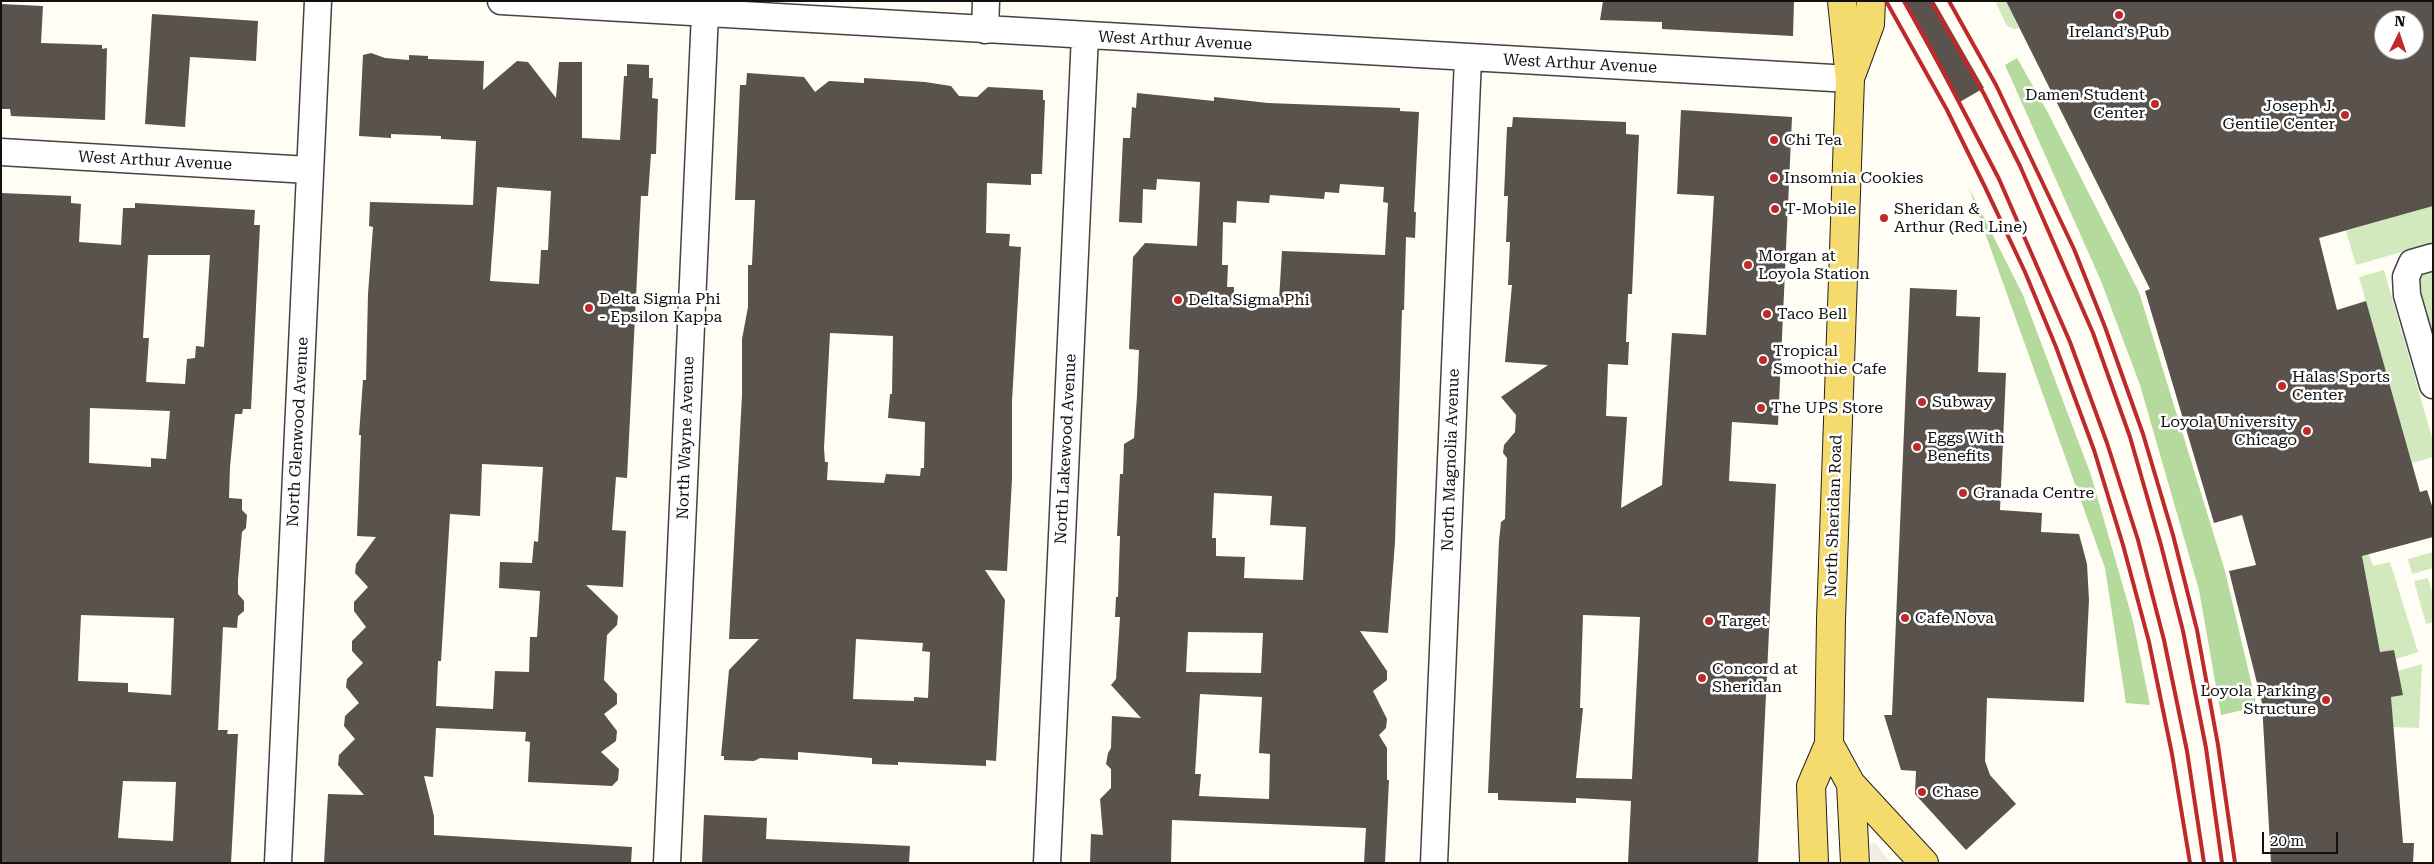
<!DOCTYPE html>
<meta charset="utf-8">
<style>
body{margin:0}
#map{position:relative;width:2434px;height:864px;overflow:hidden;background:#fffdf4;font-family:"Roboto Serif",serif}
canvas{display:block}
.frame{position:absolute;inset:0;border:2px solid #101010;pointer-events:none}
.north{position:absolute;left:2374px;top:10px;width:50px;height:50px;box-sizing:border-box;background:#fff;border:1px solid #9f9f9f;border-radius:50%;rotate:4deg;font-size:14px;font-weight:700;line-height:20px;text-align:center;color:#101010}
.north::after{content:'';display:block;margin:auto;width:18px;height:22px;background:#be2a2b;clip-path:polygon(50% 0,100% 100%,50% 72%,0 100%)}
.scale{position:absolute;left:2262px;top:832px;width:76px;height:22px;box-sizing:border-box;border:2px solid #101010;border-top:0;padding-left:6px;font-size:15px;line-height:18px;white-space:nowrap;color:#101010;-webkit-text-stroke:4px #fff;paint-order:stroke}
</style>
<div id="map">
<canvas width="2434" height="864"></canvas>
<div class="frame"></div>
<div class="north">N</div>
<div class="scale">20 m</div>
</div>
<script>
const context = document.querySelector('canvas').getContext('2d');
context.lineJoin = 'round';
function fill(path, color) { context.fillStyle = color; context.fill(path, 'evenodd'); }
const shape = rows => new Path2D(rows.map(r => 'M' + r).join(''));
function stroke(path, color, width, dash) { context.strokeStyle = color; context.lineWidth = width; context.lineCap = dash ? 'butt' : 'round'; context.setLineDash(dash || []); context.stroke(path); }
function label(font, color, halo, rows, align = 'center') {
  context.font = font + ' "Roboto Serif",serif'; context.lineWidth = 5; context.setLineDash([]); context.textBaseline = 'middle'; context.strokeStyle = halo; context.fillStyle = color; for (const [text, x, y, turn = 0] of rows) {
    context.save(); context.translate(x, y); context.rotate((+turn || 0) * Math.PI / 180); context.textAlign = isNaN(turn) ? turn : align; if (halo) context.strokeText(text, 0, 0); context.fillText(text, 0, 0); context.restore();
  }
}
const green = shape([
 [1995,1,2006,1,2019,28,2015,29,2007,26],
 [2433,206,2433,243,2356,265,2346,231],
 [2433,269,2433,354,2418,283,2426,271],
 [2384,270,2433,441,2433,457,2412,463,2359,277],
 [2364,540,2373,566,2390,562,2418,652,2396,659,2394,650,2380,652,2359,541],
 [2433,552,2433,568,2412,574,2408,559],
 [2428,578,2433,595,2433,622,2426,624,2414,581],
 [2422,664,2419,728,2393,727,2391,697,2403,694,2398,671]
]);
const forest = shape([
 [2017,58,2047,111,2139,292,2225,571,2257,707,2221,715,2199,590,2140,385,2101,281,2005,65],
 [1969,188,2023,295,2091,475,2133,621,2150,705,2126,703,2105,568]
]);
const plaza = shape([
 [1870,843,1875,843,1891,863,1871,863]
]);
const building = shape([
 [1603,1,1794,1,1793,36,1662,29,1662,22,1600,20],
 [1902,1,1934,1,1984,88,1958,103],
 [2006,1,2433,1,2433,206,2319,238,2337,310,2366,301,2420,492,2427,490,2433,509,2433,537,2362,556,2380,652,2394,650,2403,695,2391,697,2403,843,2414,843,2413,863,2271,863,2262,703,2229,571,2256,565,2242,515,2214,523,2145,291,2150,289],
 [2384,20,2414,20,2414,50,2384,50],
 [1,4,43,6,41,43,102,45,102,49,107,48,105,120,11,116,10,109,1,109],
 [152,14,258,21,256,61,190,57,185,127,145,124],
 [371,53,385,58,409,60,409,55,428,56,428,59,484,61,483,90,517,61,528,62,556,98,559,62,582,62,582,138,620,140,624,76,627,76,627,64,649,65,649,78,653,78,652,98,658,99,656,154,651,154,648,196,641,196,627,478,616,477,612,530,626,531,623,587,586,585,618,616,617,625,607,635,604,680,617,694,617,704,604,714,617,731,616,741,601,752,619,769,618,780,612,786,528,782,530,742,525,741,526,732,436,728,433,777,424,776,434,816,434,835,632,847,631,863,324,863,328,794,364,795,338,765,339,755,355,739,344,726,345,716,359,703,346,687,347,679,363,663,352,651,352,641,366,627,354,611,354,602,368,587,355,573,356,564,376,537,357,536,361,435,359,435,363,380,366,380,368,294,373,227,369,226,370,202,473,205,476,141,441,139,441,136,391,134,391,138,359,136,363,55],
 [497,187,551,191,548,250,541,250,539,284,490,281],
 [482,464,543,467,538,542,534,541,532,563,500,562,499,588,540,591,537,637,530,637,529,672,495,671,493,709,436,706,438,661,441,661,450,514,480,516],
 [747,73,804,77,815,92,829,81,864,83,864,78,925,82,951,86,959,96,977,97,988,87,1043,90,1043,100,1045,100,1042,174,1031,174,1031,185,987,183,986,233,1010,234,1009,246,1021,247,1012,401,1012,479,1007,571,985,570,1005,600,996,761,986,760,986,766,898,762,898,765,872,764,872,758,798,752,798,760,760,758,754,761,724,760,724,756,721,756,729,670,759,639,729,639,742,395,742,339,748,307,748,265,752,265,755,200,735,200,740,85,746,85],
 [830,333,893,336,892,394,890,394,888,418,925,422,924,468,921,468,920,476,886,474,884,483,827,480,828,462,825,462,824,448],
 [856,639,923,643,922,651,930,652,928,698,914,697,914,701,853,699],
 [1137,93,1214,101,1214,97,1268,103,1400,108,1400,111,1419,112,1414,212,1416,212,1415,238,1406,237,1404,310,1402,310,1395,542,1388,633,1360,631,1387,671,1387,680,1373,691,1387,719,1386,728,1379,735,1387,748,1387,780,1389,780,1385,863,1364,863,1366,828,1172,820,1171,863,1090,863,1091,834,1103,835,1100,799,1111,788,1111,769,1106,764,1108,753,1111,748,1112,716,1141,718,1111,685,1116,679,1120,617,1115,617,1116,597,1118,597,1120,536,1117,536,1120,474,1123,474,1124,444,1134,438,1137,396,1139,350,1129,349,1133,257,1145,243,1197,246,1200,182,1157,179,1156,190,1143,189,1142,223,1119,222,1123,138,1130,138,1132,107,1136,108],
 [1340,184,1384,187,1383,202,1388,203,1385,255,1282,251,1279,300,1234,298,1234,287,1227,287,1228,265,1222,265,1223,222,1236,223,1237,201,1269,203,1270,195,1324,199,1325,192,1339,193],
 [1214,493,1272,496,1270,525,1306,527,1303,580,1244,578,1245,557,1216,556,1216,538,1212,538],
 [1188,632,1263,633,1261,673,1186,672],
 [1200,694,1262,697,1259,753,1270,754,1269,799,1199,796,1201,774,1195,774],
 [1681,110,1792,117,1778,425,1732,422,1729,481,1776,484,1758,863,1628,863,1631,801,1576,798,1576,803,1498,800,1498,793,1488,793,1499,541,1501,522,1505,519,1507,458,1503,453,1504,445,1515,432,1516,415,1501,397,1548,365,1505,362,1512,285,1508,285,1510,242,1506,242,1508,196,1504,196,1507,127,1512,127,1513,117,1626,122,1626,134,1639,135,1632,294,1628,294,1626,342,1629,342,1628,365,1608,364,1606,416,1627,417,1621,508,1662,485,1672,333,1706,335,1714,196,1677,194],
 [1583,615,1640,617,1632,779,1576,778,1583,708,1580,708],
 [1,193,71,196,71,203,81,204,79,242,121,245,123,208,135,208,135,203,255,210,254,225,260,225,251,409,243,409,242,414,235,414,230,467,229,498,242,499,242,510,247,515,246,528,242,532,238,580,238,594,244,601,244,611,238,616,237,628,223,627,218,730,228,730,227,734,238,734,231,863,1,863],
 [148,255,210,255,204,347,196,346,195,358,187,359,185,384,146,382,149,338,143,338],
 [90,408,170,411,166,459,151,458,151,467,89,463],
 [81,615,174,618,171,695,128,692,128,683,78,681],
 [123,781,176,782,173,841,118,838],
 [1910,288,1957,290,1956,316,1980,317,1978,372,2006,373,2000,510,2042,513,2041,532,2079,534,2087,564,2089,600,2084,702,1987,698,1985,761,1990,775,2016,804,1966,850,1915,794,1916,771,1901,770,1884,715,1892,715],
 [704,815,767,818,766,839,910,846,909,863,702,863]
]);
const minor = shape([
 [501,1,1850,79],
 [985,30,986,1],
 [1,152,309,170],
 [2433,257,2412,263,2406,277,2407,295,2433,385],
 [278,863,318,1],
 [667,863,705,13],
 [1047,863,1085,35],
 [1434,863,1468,58]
]);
const major = shape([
 [1852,73,1870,24,1871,1],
 [1829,744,1851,784,1855,863],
 [1851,784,1924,863],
 [1814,863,1811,786,1829,744,1831,620,1850,79,1842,1]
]);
const rail = shape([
 [1886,1,1947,110,1985,187,2025,272,2056,347,2094,450,2123,545,2149,642,2172,754,2190,863],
 [1904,1,1937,60,1999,179,2070,342,2107,443,2138,540,2164,640,2187,751,2204,863],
 [1931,1,1984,94,2020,166,2093,333,2130,437,2161,545,2183,631,2206,748,2222,863],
 [1949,1,1996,85,2074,249,2105,327,2143,434,2173,535,2197,630,2218,745,2235,863]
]);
const markers = [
 [2119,15,5,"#be2a2b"],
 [2155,104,5,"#be2a2b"],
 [2345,115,5,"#be2a2b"],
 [1774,140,5,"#be2a2b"],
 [1774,178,5,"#be2a2b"],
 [1775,209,5,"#be2a2b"],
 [1884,218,5,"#be2a2b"],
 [1748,265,5,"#be2a2b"],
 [1178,300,5,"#be2a2b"],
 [589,308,5,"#be2a2b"],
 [1767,314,5,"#be2a2b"],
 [1763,360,5,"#be2a2b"],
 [2282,386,5,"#be2a2b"],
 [1922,402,5,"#be2a2b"],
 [1761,408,5,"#be2a2b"],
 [2307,431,5,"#be2a2b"],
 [1917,447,5,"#be2a2b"],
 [1963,493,5,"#be2a2b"],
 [1905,618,5,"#be2a2b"],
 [1709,621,5,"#be2a2b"],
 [1702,678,5,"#be2a2b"],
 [2326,700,5,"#be2a2b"],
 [1922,792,5,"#be2a2b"]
];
const poiNames = [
 ["Ireland’s Pub",2119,32,"center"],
 ["Damen Student",2145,95,"right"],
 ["Center",2145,113,"right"],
 ["Joseph J.",2335,106,"right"],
 ["Gentile Center",2335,124,"right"],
 ["Chi Tea",1784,140],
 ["Insomnia Cookies",1784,178],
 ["T-Mobile",1785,209],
 ["Sheridan &",1894,209],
 ["Arthur (Red Line)",1894,227],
 ["Morgan at",1758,256],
 ["Loyola Station",1758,274],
 ["Delta Sigma Phi",599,299],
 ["- Epsilon Kappa",599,317],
 ["Delta Sigma Phi",1188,300],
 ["Taco Bell",1777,314],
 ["Tropical",1773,351],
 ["Smoothie Cafe",1773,369],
 ["Halas Sports",2292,377],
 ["Center",2292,395],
 ["Subway",1932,402],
 ["The UPS Store",1771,408],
 ["Loyola University",2297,422,"right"],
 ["Chicago",2297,440,"right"],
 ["Eggs With",1927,438],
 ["Benefits",1927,456],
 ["Granada Centre",1973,493],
 ["Cafe Nova",1915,618],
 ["Target",1719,621],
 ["Concord at",1712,669],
 ["Sheridan",1712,687],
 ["Loyola Parking",2316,691,"right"],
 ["Structure",2316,709,"right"],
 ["Chase",1932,792]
];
const streetNames = [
 ["West Arthur Avenue",1175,41,3],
 ["West Arthur Avenue",1580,64,3],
 ["West Arthur Avenue",155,161,3],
 ["North Glenwood Avenue",298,432,-87],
 ["North Wayne Avenue",686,438,-88],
 ["North Lakewood Avenue",1066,449,-87],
 ["North Magnolia Avenue",1451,460,-88],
 ["North Sheridan Road",1834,516,-88]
];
fill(green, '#d2e9bd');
fill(forest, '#b5da9d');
fill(plaza, '#f0ede1');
fill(building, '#59524d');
stroke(minor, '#434343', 29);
stroke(major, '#212121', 30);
stroke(minor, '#fff', 26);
stroke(major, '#f5da6e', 28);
stroke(rail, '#be2a2b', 4);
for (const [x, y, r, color] of markers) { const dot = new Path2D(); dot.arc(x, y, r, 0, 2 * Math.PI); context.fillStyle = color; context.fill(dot); stroke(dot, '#fff', 2); }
label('16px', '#101010', '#fff', poiNames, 'left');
label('16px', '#101010', '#fff', streetNames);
</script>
